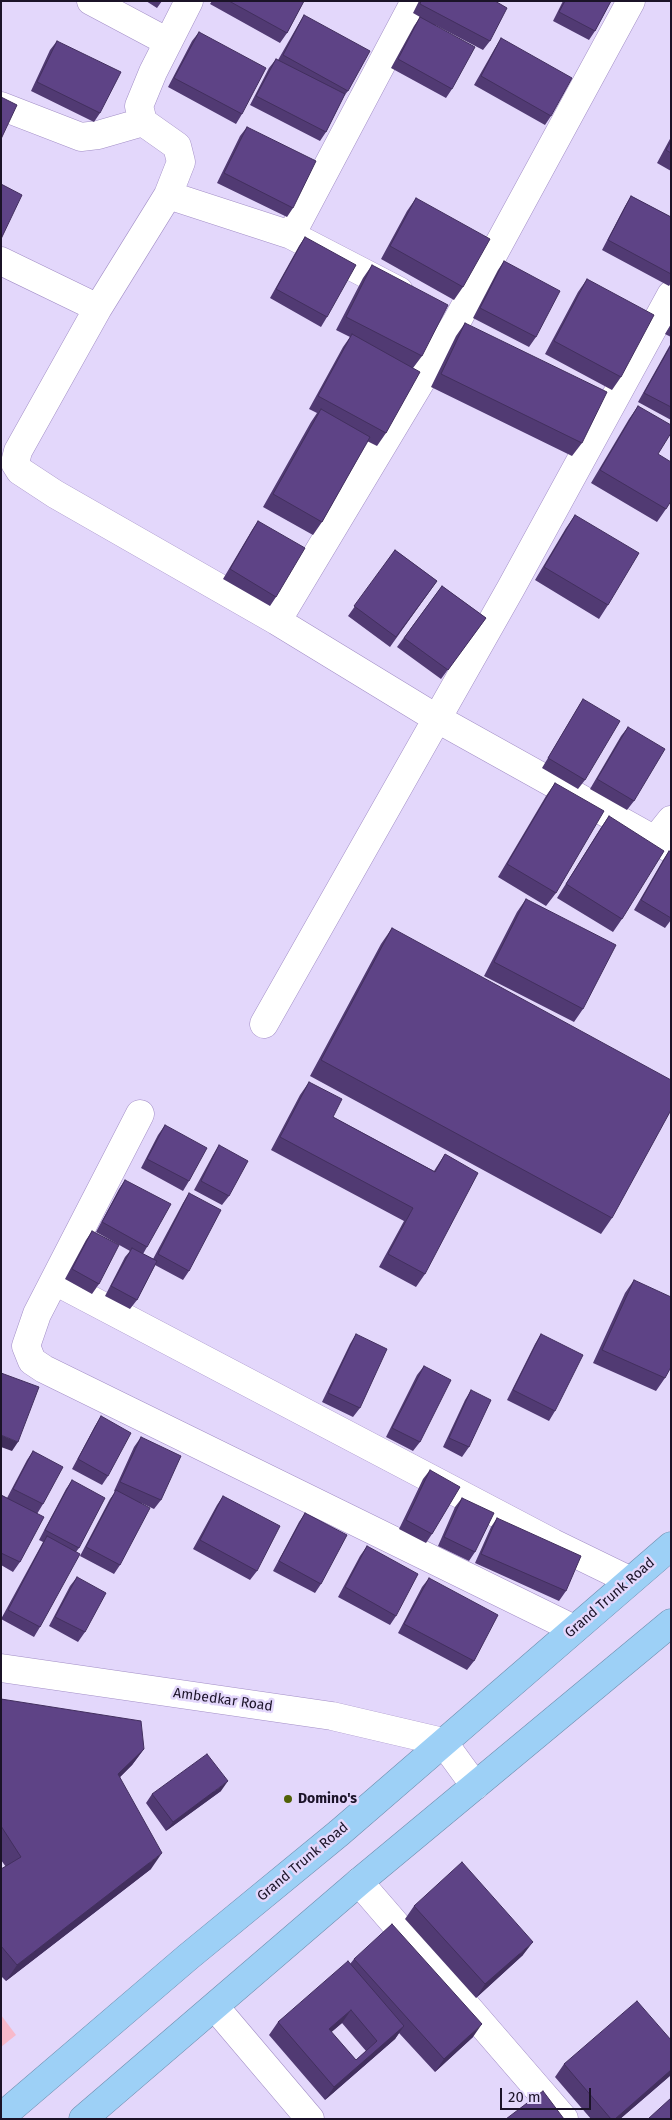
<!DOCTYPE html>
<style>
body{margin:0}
#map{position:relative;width:672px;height:2120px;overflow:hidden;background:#e3d7fb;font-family:"Fira Sans",sans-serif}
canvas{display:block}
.frame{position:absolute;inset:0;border:2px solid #1b1328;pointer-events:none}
.scale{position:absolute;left:500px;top:2088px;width:91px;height:22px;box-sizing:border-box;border:2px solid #1b1328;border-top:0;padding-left:6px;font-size:15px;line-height:18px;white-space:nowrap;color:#1b1328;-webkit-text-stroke:4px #e3d7fb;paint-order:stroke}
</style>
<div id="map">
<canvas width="672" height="2120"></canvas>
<div class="frame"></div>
<div class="scale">20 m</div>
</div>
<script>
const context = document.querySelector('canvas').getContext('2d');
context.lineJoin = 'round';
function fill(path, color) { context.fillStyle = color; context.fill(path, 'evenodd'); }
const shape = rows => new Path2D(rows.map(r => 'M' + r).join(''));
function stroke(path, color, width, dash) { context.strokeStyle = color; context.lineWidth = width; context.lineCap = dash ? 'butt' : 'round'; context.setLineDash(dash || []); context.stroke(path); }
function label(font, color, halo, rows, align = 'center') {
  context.font = font + ' "Fira Sans",sans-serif'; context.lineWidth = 5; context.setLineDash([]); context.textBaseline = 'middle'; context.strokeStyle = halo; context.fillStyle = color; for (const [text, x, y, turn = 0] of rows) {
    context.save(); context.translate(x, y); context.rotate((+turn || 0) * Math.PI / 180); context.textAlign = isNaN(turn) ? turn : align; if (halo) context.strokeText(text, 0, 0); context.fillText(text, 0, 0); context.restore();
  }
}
const green = shape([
 [1,2015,16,2035,1,2047]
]);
const minor = shape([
 [91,1,168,42],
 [189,1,153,72,139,106,143,122,177,146,181,162,168,195,98,308,18,451,15,463,20,471,55,494,277,621,436,718,671,849],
 [1,106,81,137,98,135,143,122],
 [168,195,291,235,399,291],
 [291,235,415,1],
 [1,261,98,308],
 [277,621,457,321,631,1],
 [655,840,671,820],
 [264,1024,511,588,671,295],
 [140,1114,37,1314,26,1346,32,1361,44,1369,574,1629],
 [55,1281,553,1543,629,1580],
 [1,1668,332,1716,443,1742,475,1786],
 [359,1882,564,2119],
 [215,2007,310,2119]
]);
const highway = shape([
 [1,2117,188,1957,339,1833,671,1546],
 [83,2119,359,1882,671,1623]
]);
const wall = shape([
 [146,1,162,1,157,8],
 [212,1,304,1,287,33,280,43,210,4],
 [419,1,495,1,490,41,483,50,435,25,452,89,446,98,391,68,414,26,420,17,413,13],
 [563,1,611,1,595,31,589,40,553,21],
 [304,15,348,91,344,96,326,132,320,141,250,105,269,68,276,59,278,60,298,25],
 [199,32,242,114,236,124,168,87,192,41],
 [501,38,551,116,545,125,474,85,495,48],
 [57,41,100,113,94,122,31,91,50,50],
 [247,127,293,208,287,217,217,183,240,136],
 [671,137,671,171,657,163],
 [631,196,671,217,671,283,669,286,602,250,625,206],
 [416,198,463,287,454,300,381,259,407,211],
 [305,237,327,317,321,327,270,298,299,246],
 [504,261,536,337,529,347,473,318,498,270],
 [372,265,422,356,413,368,386,433,377,446,367,441,322,522,313,535,263,507,311,422,317,413,309,409,343,347,350,337,336,330,363,278],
 [587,279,621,377,612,390,545,354,578,292],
 [465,323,582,443,572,456,431,387,456,336],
 [671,324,671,337,665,334],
 [671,343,671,420,638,402],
 [638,406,658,454,666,509,657,522,591,483,629,419],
 [575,515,608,605,599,619,535,580,566,528],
 [258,521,276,597,270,606,223,579,252,530],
 [395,550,437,581,390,647,348,616],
 [442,586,486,618,441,679,397,647],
 [583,699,585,780,578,789,542,768,577,709],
 [628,727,634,801,627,810,590,789,621,736],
 [555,783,556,893,546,906,498,877,546,796],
 [609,816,622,919,613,932,557,898,600,829],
 [669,851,671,852,671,920,665,928,634,910,663,860],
 [526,899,583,1009,574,1022,484,976,517,912],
 [392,928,612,1218,601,1234,310,1076,381,944],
 [309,1082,333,1117,434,1171,445,1154,425,1274,416,1287,379,1267,404,1221,271,1150,300,1095],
 [165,1125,189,1181,183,1191,141,1168,158,1135],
 [219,1145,229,1196,222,1205,194,1190,213,1155],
 [125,1180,147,1247,143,1254,153,1259,183,1203,189,1193,189,1271,183,1280,155,1265,137,1300,130,1309,105,1296,125,1257,130,1251,96,1232,119,1189],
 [92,1231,99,1284,92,1294,65,1279,86,1240],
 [634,1280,665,1378,656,1391,593,1363,625,1293],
 [356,1334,360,1408,353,1417,322,1402,350,1344],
 [541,1334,555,1411,549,1421,507,1400,535,1344],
 [424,1366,420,1442,413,1451,386,1437,417,1375],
 [471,1390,469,1447,462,1457,443,1447,465,1400],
 [101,1416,108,1476,102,1485,72,1469,95,1426],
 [141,1437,161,1500,154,1509,141,1503,120,1565,114,1574,80,1556,110,1499,115,1492,114,1491,134,1447],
 [33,1451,43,1504,37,1514,20,1562,13,1572,1,1565,1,1495,7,1498,27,1460],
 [430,1470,432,1534,426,1543,399,1529,423,1479],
 [72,1480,79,1548,76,1552,40,1627,34,1637,1,1619,43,1542,39,1540,66,1489],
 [223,1496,257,1571,250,1580,193,1549,217,1505],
 [462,1498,475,1552,469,1561,438,1546,455,1507],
 [305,1513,321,1584,315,1593,273,1571,299,1522],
 [497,1518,566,1591,559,1601,475,1563,491,1527],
 [367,1546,396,1616,390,1625,338,1597,360,1556],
 [77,1577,85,1632,78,1642,49,1626,70,1586],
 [429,1578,474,1661,467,1670,398,1633,422,1587],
 [1,1699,144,1749,132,1765,120,1777,151,1869,6,1981,1,1976,1,1869,6,1867,1,1860],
 [221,1791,166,1831,146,1803,152,1794],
 [414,1906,523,1955,476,1998,405,1919],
 [354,1959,473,2037,435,2072,399,2033,395,2039,325,2100,269,2035,278,2022,350,1964],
 [342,2023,366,2051,356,2060,331,2032],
 [671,2040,671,2075,620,2119,591,2119,555,2077,564,2064]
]);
const shadedWall = shape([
 [1,1435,18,1442,12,1451,1,1447],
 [144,1749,132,1765,107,1790,118,1774],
 [228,1781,221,1791,166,1831,173,1822],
 [162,1853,151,1869,6,1981,17,1965],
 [533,1942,523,1955,476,1998,485,1984],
 [351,2010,342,2023,320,2042,329,2029],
 [482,2024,473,2037,435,2072,444,2059],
 [404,2026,395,2039,325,2100,334,2087],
 [671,2070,671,2075,620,2119,615,2119]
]);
const building = shape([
 [229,1,304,1,287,33,229,1],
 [421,1,495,1,507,8,490,41,420,4,421,1],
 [565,1,611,1,595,31,559,12,565,1],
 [304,15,370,51,348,91,283,55,304,15],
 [420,17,475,47,452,89,398,59,420,17],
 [199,32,266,68,242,114,174,78,199,32],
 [501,38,572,78,551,116,481,76,501,38],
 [57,41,121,72,100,113,37,82,57,41],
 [276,59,345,94,326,132,256,96,276,59],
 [1,97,17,105,1,139,1,97],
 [247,127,316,161,293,208,224,173,247,127],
 [671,141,671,153,666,150,671,141],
 [1,184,22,195,1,239,1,184],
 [631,196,671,217,671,274,608,240,631,196],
 [416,198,490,239,463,287,390,246,416,198],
 [305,237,356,265,327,317,276,289,305,237],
 [504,261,560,291,536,337,480,308,504,261],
 [372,265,448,305,422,356,346,317,372,265],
 [587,279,654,315,621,377,554,341,587,279],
 [465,323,607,392,582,443,441,374,465,323],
 [352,334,420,372,386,433,318,396,352,334],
 [671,345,671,407,644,393,671,345],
 [638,406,671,425,671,433,658,454,671,462,671,501,666,509,600,470,638,406],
 [321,409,370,437,322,522,273,494,321,409],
 [575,515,639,553,608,605,544,567,575,515],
 [258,521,305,548,276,597,230,569,258,521],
 [395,550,437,581,396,637,354,606,395,550],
 [442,586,486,618,448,670,404,638,442,586],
 [583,699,620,721,585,780,548,758,583,699],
 [628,727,665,749,634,801,597,779,628,727],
 [555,783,604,811,556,893,507,864,555,783],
 [609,816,664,851,622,919,566,884,609,816],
 [669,851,671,852,671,918,641,900,669,851],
 [526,899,616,945,583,1009,494,962,526,899],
 [392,928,671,1080,671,1110,612,1218,321,1060,392,928],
 [309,1082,342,1099,333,1117,435,1172,445,1154,478,1173,425,1274,388,1254,413,1208,280,1137,309,1082],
 [165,1125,207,1148,189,1181,147,1159,165,1125],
 [219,1145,248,1161,229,1196,201,1181,219,1145],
 [125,1180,171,1204,147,1247,102,1222,125,1180],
 [189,1193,221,1210,189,1271,158,1254,189,1193],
 [92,1231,119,1245,99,1284,72,1269,92,1231],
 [132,1248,157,1261,137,1300,111,1286,132,1248],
 [634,1280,671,1297,671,1367,665,1378,602,1350,634,1280],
 [356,1334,387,1349,360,1408,328,1393,356,1334],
 [541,1334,583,1355,555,1411,513,1390,541,1334],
 [424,1366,451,1380,420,1442,392,1428,424,1366],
 [1,1373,39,1387,18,1442,1,1435,1,1373],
 [471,1390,491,1400,469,1447,449,1438,471,1390],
 [101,1416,131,1433,108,1476,78,1459,101,1416],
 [141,1437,181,1456,161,1500,120,1482,141,1437],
 [33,1451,63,1467,43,1504,13,1489,33,1451],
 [430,1470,460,1487,432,1534,406,1520,430,1470],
 [72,1480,105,1498,79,1548,45,1530,72,1480],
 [116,1490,150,1508,120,1565,86,1547,116,1490],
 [1,1495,44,1517,20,1562,1,1553,1,1495],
 [223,1496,280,1526,257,1571,200,1540,223,1496],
 [462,1498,494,1513,475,1552,444,1537,462,1498],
 [305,1513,347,1535,321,1584,279,1561,305,1513],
 [497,1518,581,1556,566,1591,481,1554,497,1518],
 [47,1536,80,1554,40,1627,8,1610,47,1536],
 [367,1546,418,1574,396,1616,345,1587,367,1546],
 [77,1577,106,1593,85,1632,55,1617,77,1577],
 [429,1578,498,1615,474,1661,404,1624,429,1578],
 [1,1699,141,1721,144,1749,118,1774,162,1853,17,1965,1,1946,1,1869,21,1857,1,1826,1,1699],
 [207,1754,228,1781,173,1822,152,1794,207,1754],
 [462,1862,533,1942,485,1984,414,1906,462,1862],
 [392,1924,482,2024,444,2059,354,1959,392,1924],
 [348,1961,404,2026,334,2087,278,2022,348,1961],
 [351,2010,377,2041,356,2060,329,2029,351,2010],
 [637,2001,671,2040,671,2070,615,2119,611,2119,564,2064,637,2001],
 [543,2091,564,2119,506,2119,543,2091],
 [671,2098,671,2119,648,2119,671,2098]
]);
const markers = [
 [288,1799,5,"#516106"]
];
const streetNames = [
 ["Grand Trunk Road",610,1598,-41],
 ["Ambedkar Road",223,1700,8],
 ["Grand Trunk Road",303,1862,-40]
];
const poiNames = [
 ["Domino's",298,1799]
];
fill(green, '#f7b9ca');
stroke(minor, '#a28ec6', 29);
stroke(highway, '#708eae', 29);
stroke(minor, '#fff', 28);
stroke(highway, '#9dd0f6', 28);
fill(wall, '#513a73');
fill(shadedWall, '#422f5e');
fill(building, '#5e4386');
stroke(building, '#422f5e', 1);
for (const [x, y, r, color] of markers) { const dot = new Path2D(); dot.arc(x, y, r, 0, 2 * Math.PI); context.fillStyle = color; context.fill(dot); stroke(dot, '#e3d7fb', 2); }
label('14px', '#1b1328', '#e3d7fb', streetNames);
label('bold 14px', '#1b1328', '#e3d7fb', poiNames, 'left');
</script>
